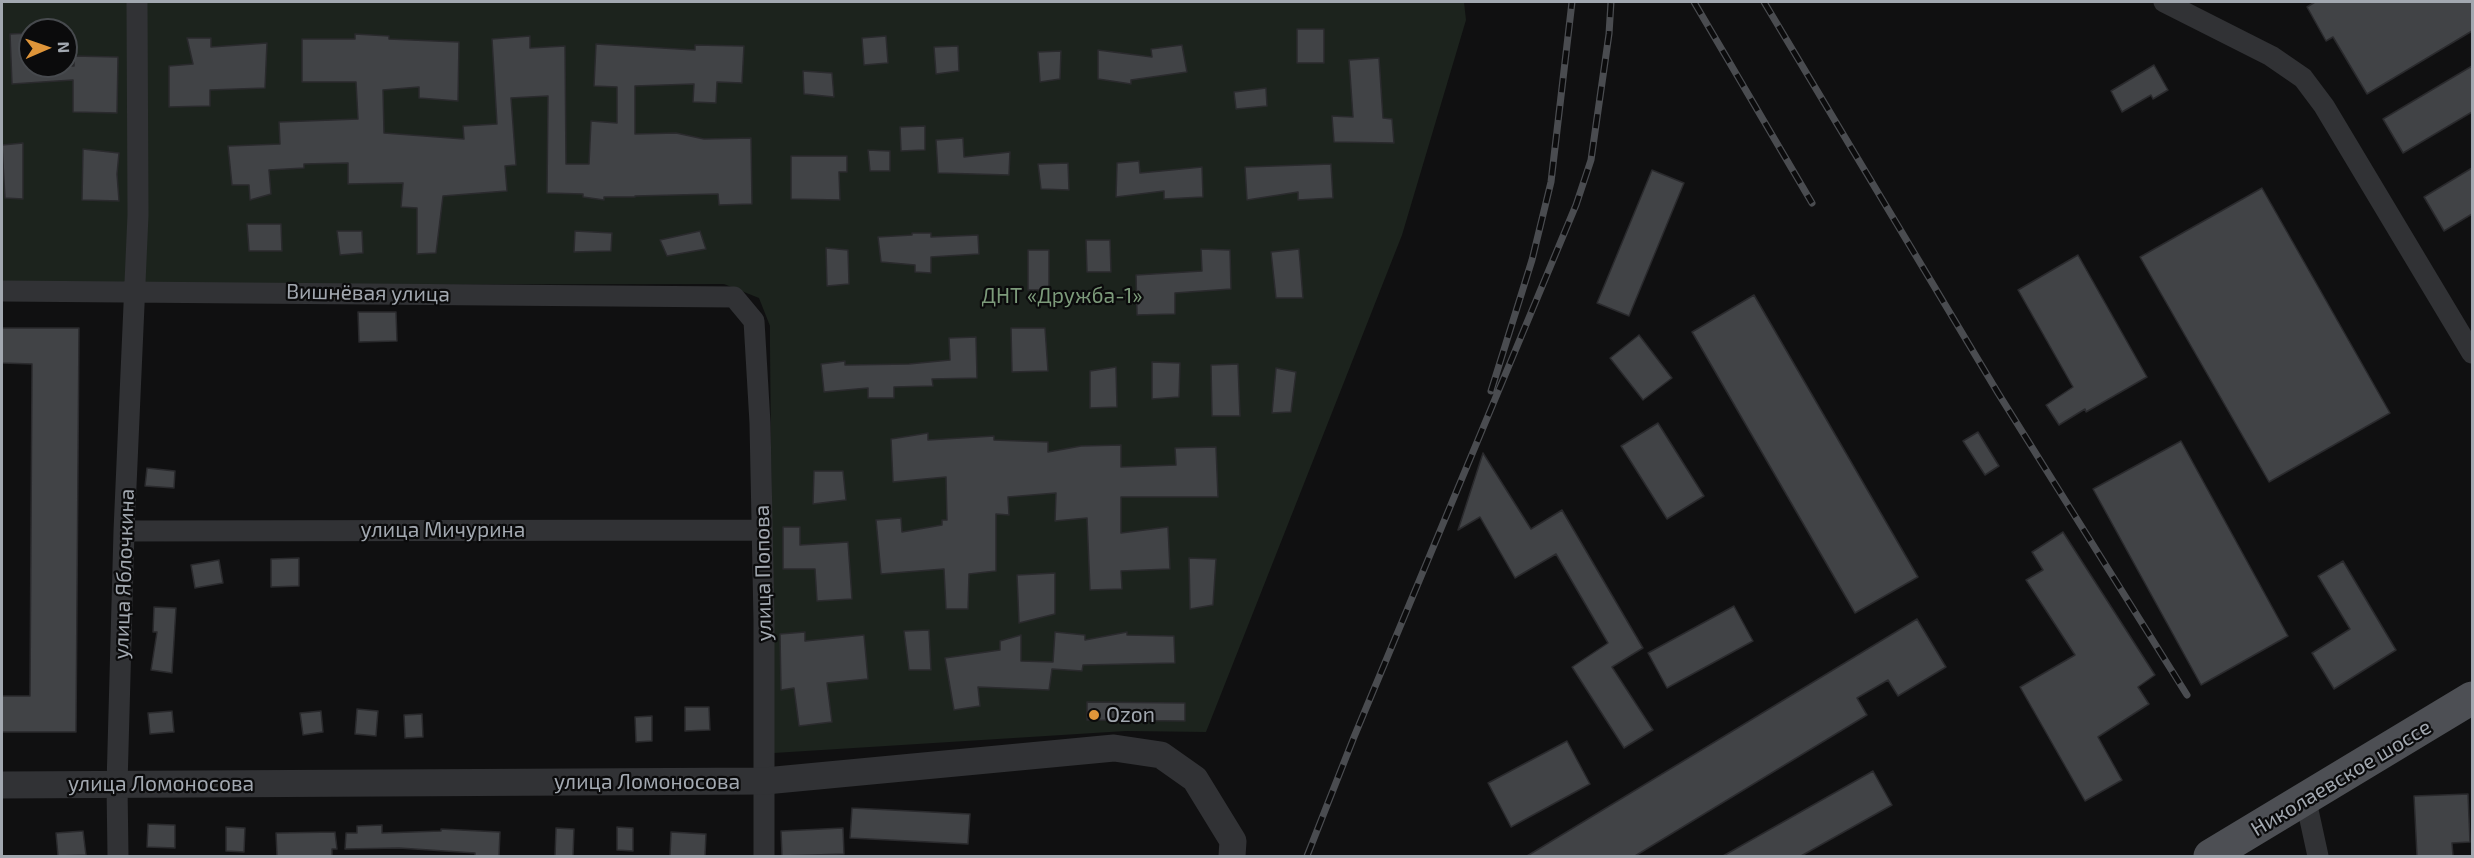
<!DOCTYPE html>
<meta charset="utf-8">
<style>
body{margin:0}
#map{position:relative;width:2474px;height:858px;overflow:hidden;background:#101011;font-family:"Exo 2",sans-serif}
canvas{display:block}
.frame{position:absolute;inset:0;border:3px solid #a2a8b0;pointer-events:none}
.north{position:absolute;left:18px;top:18px;width:60px;height:60px;box-sizing:border-box;background:#0b0b0c;border:2px solid #474a4e;border-radius:50%;rotate:88deg;font-size:16px;font-weight:700;line-height:24px;text-align:center;color:#a2a8b0}
.north::after{content:'';display:block;margin:auto;width:21px;height:27px;background:#df9539;clip-path:polygon(50% 0,100% 100%,50% 72%,0 100%)}
</style>
<div id="map">
<canvas width="2474" height="858"></canvas>
<div class="frame"></div>
<div class="north">N</div>
</div>
<script>
const context = document.querySelector('canvas').getContext('2d');
context.lineJoin = 'round';
function fill(path, color) { context.fillStyle = color; context.fill(path, 'evenodd'); }
const shape = rows => new Path2D(rows.map(r => 'M' + r).join(''));
function stroke(path, color, width, dash) { context.strokeStyle = color; context.lineWidth = width; context.lineCap = dash ? 'butt' : 'round'; context.setLineDash(dash || []); context.stroke(path); }
function label(font, color, halo, rows, align = 'center') {
  context.font = font + ' "Exo 2",sans-serif'; context.lineWidth = 4.5; context.setLineDash([]); context.textBaseline = 'middle'; context.strokeStyle = halo; context.fillStyle = color; for (const [text, x, y, turn = 0] of rows) {
    context.save(); context.translate(x, y); context.rotate((+turn || 0) * Math.PI / 180); context.textAlign = isNaN(turn) ? turn : align; if (halo) context.strokeText(text, 0, 0); context.fillText(text, 0, 0); context.restore();
  }
}
const green = shape([
 [2,2,1464,2,1466,20,1402,235,1206,732,1126,731,774,753,770,347,770,326,759,298,724,284,2,285],
 [30,30,66,30,66,66,30,66]
]);
const building = shape([
 [2315,2,2472,2,2472,31,2367,94,2333,37,2326,41,2307,7,2315,2],
 [1297,29,1324,29,1324,63,1297,63,1297,29],
 [30,33,30,66,74,66,74,56,118,57,117,113,73,112,73,80,12,84,10,34,30,33],
 [355,34,389,36,389,39,459,42,458,101,419,98,419,87,383,90,384,133,464,139,463,126,497,124,492,39,530,36,530,48,565,46,566,164,589,164,591,121,617,123,617,87,594,86,596,44,695,50,695,45,744,46,742,83,717,82,716,103,693,102,694,84,635,86,635,134,676,133,704,139,751,138,752,204,719,205,718,194,635,196,635,197,604,197,604,200,583,197,583,194,547,193,548,96,511,98,516,165,505,166,507,191,443,196,436,253,417,254,417,208,401,207,403,183,348,184,348,163,304,164,304,168,269,170,271,194,250,200,249,185,232,185,228,146,280,144,279,122,358,119,356,82,302,82,302,39,355,39,355,34],
 [886,36,888,63,864,65,862,38,886,36],
 [187,38,211,38,211,47,267,43,265,88,210,90,210,106,169,107,169,66,193,64,187,38],
 [1182,45,1187,72,1131,80,1131,84,1098,79,1098,50,1152,57,1151,49,1182,45],
 [958,46,959,71,936,74,934,47,958,46],
 [1061,51,1060,79,1040,82,1038,52,1061,51],
 [1379,58,1383,118,1392,119,1394,143,1334,142,1332,116,1353,117,1349,60,1379,58],
 [2154,65,2168,90,2153,99,2151,95,2122,112,2111,91,2154,65],
 [2472,66,2472,112,2403,153,2383,119,2472,66],
 [803,71,832,73,834,97,804,94,803,71],
 [1266,88,1267,106,1236,109,1234,92,1266,88],
 [925,126,925,150,901,151,900,127,925,126],
 [963,138,964,157,1010,152,1009,175,938,173,936,140,963,138],
 [23,143,23,199,5,198,2,145,23,143],
 [83,149,119,153,117,174,119,201,82,200,83,149],
 [868,150,890,151,890,171,870,171,868,150],
 [791,156,847,156,847,172,839,172,840,200,791,199,791,156],
 [1139,161,1140,173,1202,167,1203,197,1164,199,1164,191,1116,197,1117,163,1139,161],
 [1068,163,1069,190,1041,189,1038,164,1068,163],
 [1331,164,1333,198,1298,200,1298,192,1247,200,1245,167,1331,164],
 [2472,168,2472,214,2444,231,2424,197,2472,168],
 [1652,170,1684,183,1629,316,1597,303,1652,170],
 [2262,188,2390,413,2269,482,2140,257,2262,188],
 [247,224,281,224,282,251,249,251,247,224],
 [337,231,362,231,363,253,340,255,337,231],
 [575,231,612,233,611,251,574,252,575,231],
 [700,231,706,249,667,256,660,240,700,231],
 [912,233,931,233,931,237,978,235,979,254,931,257,931,273,915,272,915,265,881,262,878,237,912,235,912,233],
 [1086,240,1110,240,1111,272,1087,272,1086,240],
 [826,248,848,250,849,284,827,286,826,248],
 [1201,249,1230,250,1231,289,1175,293,1175,314,1137,315,1136,275,1202,271,1201,249],
 [1299,249,1303,298,1276,298,1271,252,1299,249],
 [1028,250,1049,250,1049,290,1028,290,1028,250],
 [2078,255,2147,377,2086,412,2085,409,2059,425,2046,405,2073,387,2018,290,2078,255],
 [1754,295,1918,577,1855,613,1692,332,1754,295],
 [358,312,396,312,397,341,359,342,358,312],
 [2,328,79,328,76,732,2,732,2,696,30,696,32,364,2,363,2,328],
 [1011,328,1045,328,1048,371,1012,372,1011,328],
 [1639,335,1672,378,1643,400,1610,358,1639,335],
 [976,337,977,378,932,379,933,386,894,387,894,398,868,398,868,388,824,392,821,364,845,361,845,365,909,364,950,360,949,338,976,337],
 [1152,362,1180,363,1179,397,1152,399,1152,362],
 [1238,364,1240,416,1212,416,1211,365,1238,364],
 [1116,367,1117,407,1090,408,1090,371,1116,367],
 [1276,368,1296,372,1291,412,1272,413,1276,368],
 [1658,423,1704,496,1667,519,1621,446,1658,423],
 [1978,432,1999,466,1985,475,1963,441,1978,432],
 [928,433,928,440,994,436,994,440,1048,442,1048,452,1081,446,1121,445,1121,467,1176,465,1175,448,1216,447,1218,497,1121,497,1121,533,1168,527,1170,569,1121,571,1122,589,1090,590,1087,518,1055,521,1056,493,1008,497,1009,515,996,514,996,571,969,574,968,609,946,609,944,569,881,574,876,520,901,518,902,532,942,525,942,520,947,520,946,477,893,482,891,439,928,433],
 [2181,441,2288,636,2201,685,2093,489,2181,441],
 [1483,453,1531,529,1562,510,1643,648,1612,667,1653,730,1624,748,1572,667,1608,643,1556,554,1515,578,1480,517,1458,530,1483,453],
 [147,468,175,471,174,488,145,486,147,468],
 [814,471,843,471,846,500,813,504,814,471],
 [783,527,800,527,800,545,848,542,852,599,817,601,815,569,783,569,783,527],
 [2063,532,2155,675,2138,687,2149,704,2098,737,2122,780,2085,801,2020,687,2075,655,2026,580,2043,570,2032,552,2063,532],
 [299,558,299,586,271,587,271,559,299,558],
 [1189,558,1216,559,1213,605,1190,609,1189,558],
 [219,560,223,583,195,588,191,565,219,560],
 [2343,561,2396,650,2334,689,2312,653,2350,629,2318,576,2343,561],
 [1055,573,1055,614,1019,623,1017,575,1055,573],
 [1734,606,1753,641,1667,688,1648,653,1734,606],
 [154,607,176,608,172,673,151,670,157,632,153,632,154,607],
 [1917,619,1946,667,1898,696,1888,680,1857,698,1867,715,1635,856,1527,856,1917,619],
 [929,630,931,670,909,670,904,631,929,630],
 [805,632,805,641,864,635,868,679,827,683,832,722,799,726,794,688,781,690,780,634,805,632],
 [1055,632,1085,635,1085,640,1127,632,1127,635,1174,636,1175,663,1083,665,1082,671,1052,669,1049,690,978,687,980,706,954,710,945,658,1000,650,1000,641,1021,635,1021,661,1053,662,1055,632],
 [1087,702,1185,703,1185,721,1087,720,1087,702],
 [685,707,709,707,710,730,685,731,685,707],
 [357,709,378,711,376,736,355,734,357,709],
 [172,711,174,732,150,734,148,713,172,711],
 [321,711,323,732,303,735,300,713,321,711],
 [422,714,423,737,405,738,404,715,422,714],
 [652,716,652,741,636,742,635,717,652,716],
 [1567,741,1590,784,1511,827,1488,783,1567,741],
 [1873,771,1892,805,1801,856,1723,856,1873,771],
 [2468,794,2470,842,2452,843,2453,856,2417,856,2414,796,2468,794],
 [852,808,970,814,968,844,850,838,852,808],
 [148,824,175,825,175,848,147,847,148,824],
 [382,825,382,833,441,831,441,829,500,832,499,856,475,856,475,853,399,848,345,849,346,833,357,833,357,826,382,825],
 [226,827,245,828,244,852,226,851,226,827],
 [617,827,633,828,633,851,617,850,617,827],
 [556,828,574,829,573,856,555,856,556,828],
 [843,828,844,854,782,856,781,831,843,828],
 [83,831,86,855,58,856,56,833,83,831],
 [335,832,337,849,332,849,332,856,277,856,276,833,335,832],
 [671,832,706,834,705,856,670,856,671,832]
]);
const minor = shape([
 [2164,2,2271,56,2303,78,2324,106,2472,353],
 [2,291,734,297,754,321,760,423,764,620,764,856],
 [124,531,762,530],
 [2306,801,2318,856],
 [118,856,117,785,124,531,138,215,137,2]
]);
const tertiary = shape([
 [2,785,765,781,1114,748,1161,755,1195,779,1233,841,1232,856]
]);
const primary = shape([
 [2210,856,2472,698]
]);
const rail = shape([
 [1694,2,1812,203],
 [1764,2,1998,393,2187,695],
 [1491,391,1532,260,1551,182,1572,2],
 [1307,856,1354,737,1576,205,1591,160,1609,34,1611,2]
]);
const markers = [
 [1094,715,6,"#df9539"]
];
const streetNames = [
 ["Вишнёвая улица",368,293,1],
 ["улица Мичурина",443,530],
 ["улица Попова",763,573,-91],
 ["улица Яблочкина",124,574,-88],
 ["Николаевское шоссе",2341,778,-31],
 ["улица Ломоносова",647,782],
 ["улица Ломоносова",161,784]
];
const parkNames = [
 ["ДНТ «Дружба-1»",1062,296]
];
const poiNames = [
 ["Ozon",1106,715]
];
fill(green, '#1c231d');
fill(building, '#414346');
stroke(building, '#2a2a2d', 1.5);
stroke(minor, '#313235', 21);
stroke(tertiary, '#313235', 27);
stroke(primary, '#4d4f54', 33);
stroke(rail, '#4a4c50', 7);
stroke(rail, '#0b0b0c', 4.5, [14]);
for (const [x, y, r, color] of markers) { const dot = new Path2D(); dot.arc(x, y, r, 0, 2 * Math.PI); context.fillStyle = color; context.fill(dot); stroke(dot, '#0b0b0c', 2); }
label('21px', '#a2a8b0', '#0b0b0c', streetNames);
label('21px', '#7c9a7a', '#0b0b0c', parkNames);
label('21px', '#a2a8b0', '#0b0b0c', poiNames, 'left');
</script>
